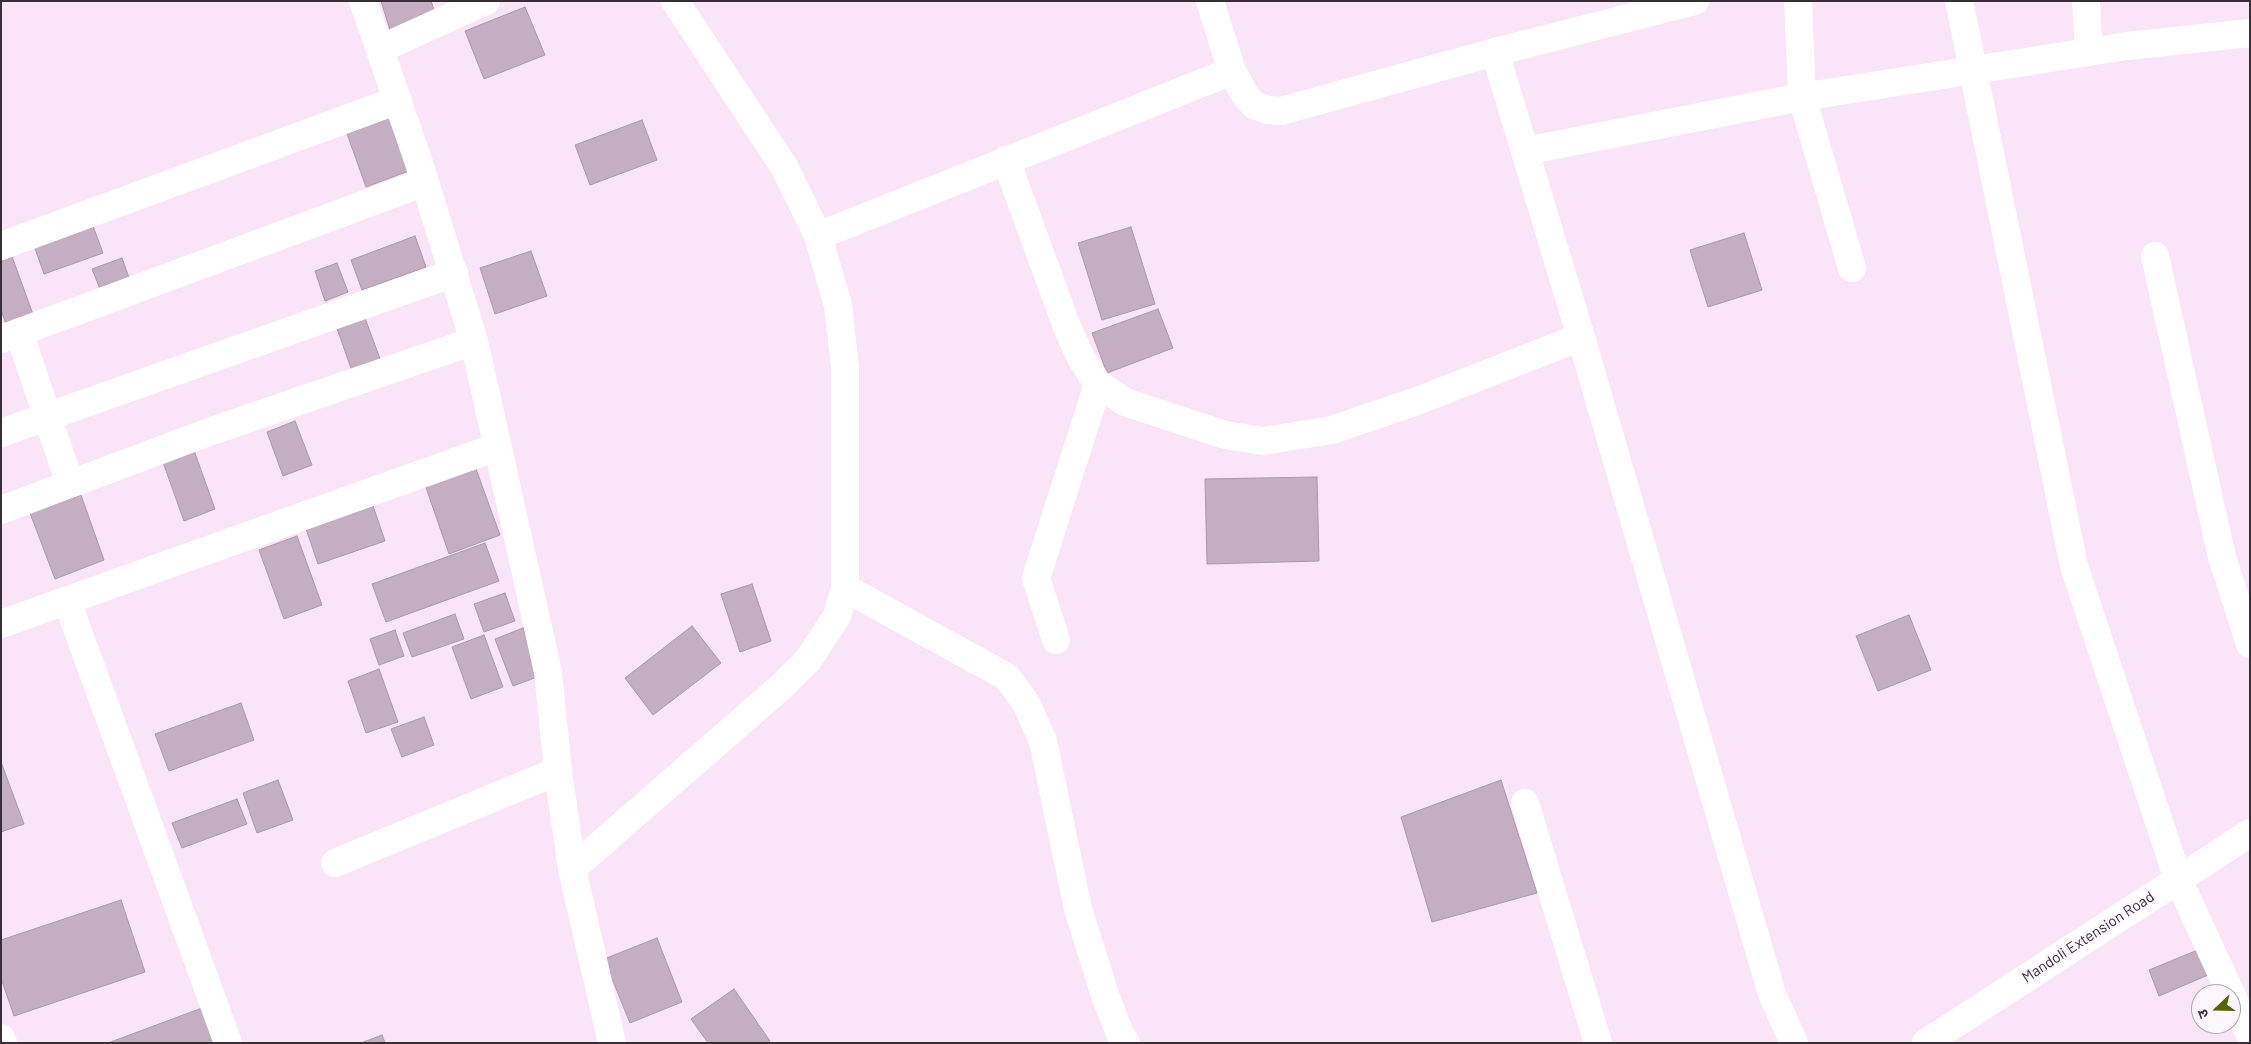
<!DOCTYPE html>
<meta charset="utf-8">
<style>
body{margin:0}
#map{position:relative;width:2251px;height:1044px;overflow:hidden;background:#f9e4f8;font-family:Barlow,"Noto Sans Devanagari",sans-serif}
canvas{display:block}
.frame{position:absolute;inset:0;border:2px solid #372f36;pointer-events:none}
.north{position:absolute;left:2191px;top:984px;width:50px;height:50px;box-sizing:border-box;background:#fef6fe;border:1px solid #aea6ae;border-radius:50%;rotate:249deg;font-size:14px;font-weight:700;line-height:20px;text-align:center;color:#372f36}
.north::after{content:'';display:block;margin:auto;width:18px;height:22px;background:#546409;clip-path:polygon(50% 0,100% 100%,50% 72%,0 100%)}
</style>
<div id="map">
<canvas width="2251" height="1044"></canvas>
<div class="frame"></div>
<div class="north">उ</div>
</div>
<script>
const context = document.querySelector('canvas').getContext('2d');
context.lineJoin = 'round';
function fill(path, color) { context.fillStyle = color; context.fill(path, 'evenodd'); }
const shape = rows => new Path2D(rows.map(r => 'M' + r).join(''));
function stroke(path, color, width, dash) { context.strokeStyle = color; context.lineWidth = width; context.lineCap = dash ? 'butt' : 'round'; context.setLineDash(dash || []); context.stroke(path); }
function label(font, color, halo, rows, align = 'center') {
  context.font = font + ' Barlow,sans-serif'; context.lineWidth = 4; context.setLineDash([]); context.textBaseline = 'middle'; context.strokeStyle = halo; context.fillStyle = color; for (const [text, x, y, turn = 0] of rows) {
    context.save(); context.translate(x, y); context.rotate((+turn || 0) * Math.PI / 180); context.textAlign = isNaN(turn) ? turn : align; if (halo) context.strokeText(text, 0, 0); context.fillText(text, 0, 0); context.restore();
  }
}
const building = shape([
 [381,1,431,1,436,16,390,30,381,1],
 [525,7,545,55,484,79,465,31,525,7],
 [393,114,414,169,366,187,346,131,393,114],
 [642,120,657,160,590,185,575,145,642,120],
 [90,218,103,253,44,274,32,240,90,218],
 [1131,227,1155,304,1102,320,1078,243,1131,227],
 [1744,233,1762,290,1708,307,1690,250,1744,233],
 [415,236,426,267,362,290,351,260,415,236],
 [10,251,34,317,7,327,1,310,1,255,10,251],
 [531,251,547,296,495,314,480,268,531,251],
 [122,258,131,283,102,294,92,269,122,258],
 [337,263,348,292,325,301,315,271,337,263],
 [1158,309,1173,348,1107,373,1092,333,1158,309],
 [362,310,382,364,353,374,334,320,362,310],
 [295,421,312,465,283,476,267,432,295,421],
 [191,442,215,509,184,521,160,454,191,442],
 [472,458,500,535,449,554,422,476,472,458],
 [1317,477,1319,561,1207,564,1205,479,1317,477],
 [81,495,104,560,55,579,30,513,81,495],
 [370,497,385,541,318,564,303,520,370,497],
 [297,536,322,605,284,619,259,550,297,536],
 [485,543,499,581,386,622,372,584,485,543],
 [752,584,771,641,740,652,721,594,752,584],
 [505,593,515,621,484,632,474,604,505,593],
 [455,614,464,639,412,657,403,633,455,614],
 [1909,615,1931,670,1878,691,1856,636,1909,615],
 [692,626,721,663,653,715,625,678,692,626],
 [523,628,540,676,513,686,495,639,523,628],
 [395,630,404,656,379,665,370,639,395,630],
 [484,635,503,687,471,699,452,647,484,635],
 [379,669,398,722,366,733,348,681,379,669],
 [241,703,254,740,169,771,155,734,241,703],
 [424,717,434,745,402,757,391,729,424,717],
 [1,762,24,824,1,832,1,762],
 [278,780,293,820,257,833,243,793,278,780],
 [1501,780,1537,893,1432,922,1401,817,1501,780],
 [237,799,247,824,182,848,172,823,237,799],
 [121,900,145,972,14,1016,1,978,1,940,121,900],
 [657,938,682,1002,630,1023,604,959,657,938],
 [2205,947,2215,972,2159,996,2149,970,2205,947],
 [734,989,770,1041,767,1043,708,1043,691,1019,734,989],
 [202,1008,214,1043,108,1043,202,1008],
 [382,1035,385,1043,361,1043,382,1035]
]);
const minor = shape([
 [363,1,419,163,474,341,548,672,558,771,572,869,612,1043],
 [1210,1,1232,71,1245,95,1254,105,1268,110,1281,111,1495,52,1695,1],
 [1798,1,1802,97,1852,268],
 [1959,1,2074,566,2178,879,2250,1035],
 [2086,1,2089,52],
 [380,49,486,1],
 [1495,52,1581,337,1772,994,1794,1043],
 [1525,151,1802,97,2127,46,2250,33],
 [1006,160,1067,327,1081,358,1098,384,1125,402,1225,435,1263,441,1332,430,1417,401,1581,337],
 [818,236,1232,71],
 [1,246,398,100],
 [2155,256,2222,557,2250,644],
 [19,332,70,484],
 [1,339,425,182],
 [1,433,454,273],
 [1,510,209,432,474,341],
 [845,588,1007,677,1026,703,1043,741,1078,909,1105,995,1120,1034,1126,1043],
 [67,601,228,1043],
 [1,624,497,447],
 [1056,640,1036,578,1098,384],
 [1525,803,1598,1043],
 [335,863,558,771],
 [572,869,782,686,808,660,837,616,845,588,845,368,838,305,818,236,785,168,675,1],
 [1,1038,3,1043],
 [1926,1043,2250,833]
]);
const streetNames = [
 ["Mandoli Extension Road",2088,937,-33]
];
fill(building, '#c4afc2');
stroke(building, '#ab97a9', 1);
stroke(minor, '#fff', 28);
label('15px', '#372f36', '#fef6fe', streetNames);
</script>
